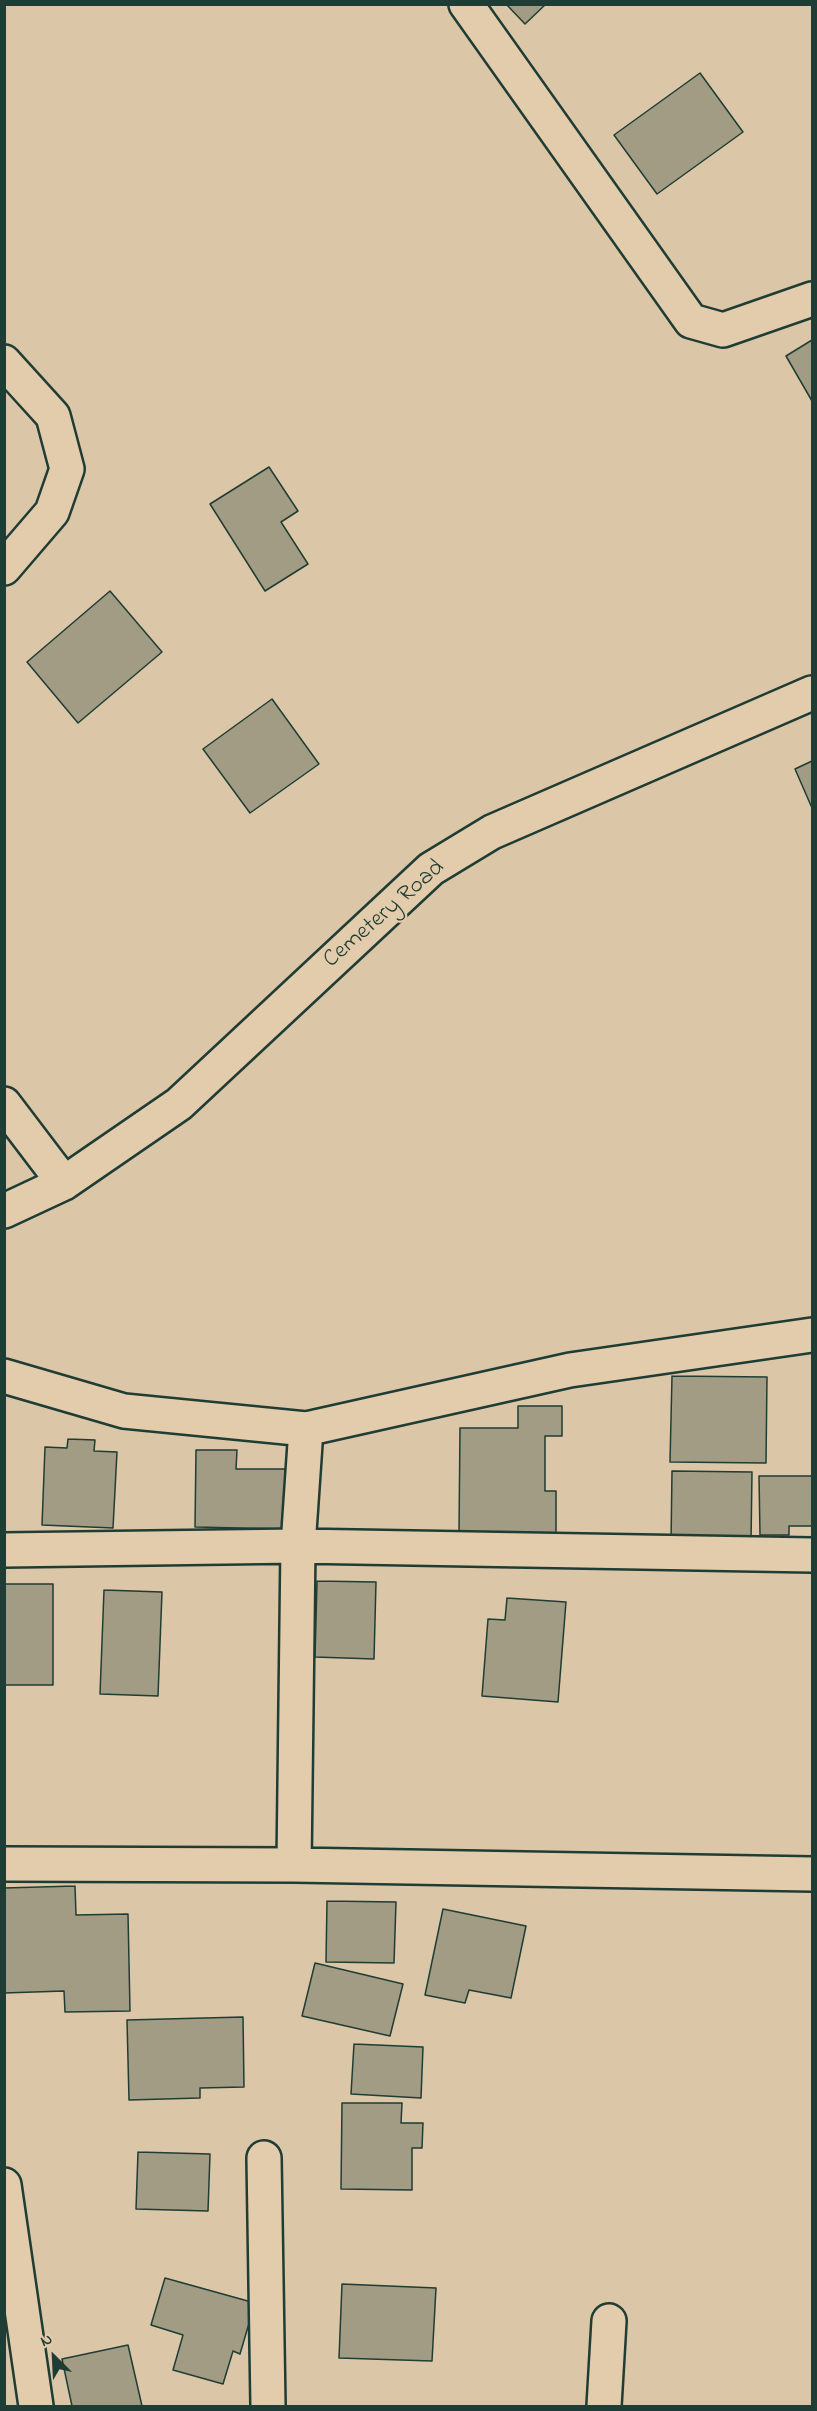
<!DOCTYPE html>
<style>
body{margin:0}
#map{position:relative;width:817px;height:2411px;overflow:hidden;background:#dbc6a7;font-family:"Indie Flower",sans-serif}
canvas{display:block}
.frame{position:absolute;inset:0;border:6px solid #1f3d34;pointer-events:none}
.north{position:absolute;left:24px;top:2327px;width:60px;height:60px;-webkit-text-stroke:4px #e3ccac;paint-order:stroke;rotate:336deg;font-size:16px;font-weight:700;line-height:24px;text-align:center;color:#1f3d34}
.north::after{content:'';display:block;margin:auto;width:21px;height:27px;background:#1f3d34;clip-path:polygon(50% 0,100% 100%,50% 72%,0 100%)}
</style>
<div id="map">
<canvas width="817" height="2411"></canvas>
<div class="frame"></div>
<div class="north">N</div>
</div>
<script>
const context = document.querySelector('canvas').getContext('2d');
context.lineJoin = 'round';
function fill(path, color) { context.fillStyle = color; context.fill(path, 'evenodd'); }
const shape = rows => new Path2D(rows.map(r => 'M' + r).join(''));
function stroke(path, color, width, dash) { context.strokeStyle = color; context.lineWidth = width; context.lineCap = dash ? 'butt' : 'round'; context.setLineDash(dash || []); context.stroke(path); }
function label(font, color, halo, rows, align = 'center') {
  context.font = font + ' "Indie Flower",sans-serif'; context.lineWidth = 4.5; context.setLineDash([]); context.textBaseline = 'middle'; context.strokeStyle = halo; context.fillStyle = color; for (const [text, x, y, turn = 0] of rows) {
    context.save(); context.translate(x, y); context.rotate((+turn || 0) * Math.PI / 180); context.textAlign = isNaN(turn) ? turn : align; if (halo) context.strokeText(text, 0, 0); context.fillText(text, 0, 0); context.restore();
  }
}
const building = shape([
 [506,4,546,4,525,24,506,4],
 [700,73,743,132,657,194,614,135,700,73],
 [812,340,812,401,786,356,812,340],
 [269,467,298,511,281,522,308,564,265,591,210,504,269,467],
 [110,591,162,652,78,723,27,662,110,591],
 [272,699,319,764,250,813,203,749,272,699],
 [812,761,812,808,795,769,812,761],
 [672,1376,767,1377,766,1463,670,1462,672,1376],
 [518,1406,562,1406,562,1436,545,1436,545,1491,556,1491,556,1534,459,1533,460,1428,518,1428,518,1406],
 [68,1439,95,1440,94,1451,117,1452,113,1528,42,1525,45,1447,67,1448,68,1439],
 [196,1450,237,1450,236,1469,285,1469,284,1529,195,1527,196,1450],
 [672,1471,752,1472,751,1543,671,1543,672,1471],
 [759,1476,812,1476,812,1526,789,1526,789,1535,760,1535,759,1476],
 [317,1581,376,1582,374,1659,315,1657,317,1581],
 [4,1584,53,1584,53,1685,4,1685,4,1584],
 [104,1590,162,1592,158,1696,100,1694,104,1590],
 [507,1598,566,1602,558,1702,482,1696,488,1619,505,1620,507,1598],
 [75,1886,76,1915,128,1914,130,2011,65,2012,64,1991,4,1993,4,1888,75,1886],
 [327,1901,396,1902,394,1963,326,1962,327,1901],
 [443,1909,526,1926,511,1998,469,1990,465,2003,425,1995,443,1909],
 [315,1963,403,1984,390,2036,302,2016,315,1963],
 [243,2017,244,2087,200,2088,200,2098,129,2100,127,2020,243,2017],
 [354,2044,423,2047,421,2098,351,2094,354,2044],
 [342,2103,402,2103,401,2123,423,2123,422,2148,412,2148,412,2190,341,2189,342,2103],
 [138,2152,210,2154,208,2211,136,2209,138,2152],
 [165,2278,255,2303,240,2354,233,2351,223,2384,173,2370,183,2335,151,2325,165,2278],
 [342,2284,436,2288,432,2361,339,2358,342,2284],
 [128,2345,142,2406,72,2406,62,2359,128,2345]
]);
const street = shape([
 [466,4,691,321,723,330,812,299],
 [4,362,53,416,67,469,52,512,4,568],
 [4,1104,64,1183],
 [4,1211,64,1183,179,1104,431,869,492,832,812,693],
 [4,1376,124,1411,306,1429,570,1370,812,1335],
 [4,1550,298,1546,812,1555],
 [4,1864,294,1865,812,1874],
 [294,1865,298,1546,306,1429],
 [264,2158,268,2406],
 [4,2185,36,2406],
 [604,2406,609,2321]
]);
const streetNames = [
 ["Cemetery Road",385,915,-41]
];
fill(building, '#a19c83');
stroke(building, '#1f3d34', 1.5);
stroke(street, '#1f3d34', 38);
stroke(street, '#e3ccac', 33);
label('24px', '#1f3d34', '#e3ccac', streetNames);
</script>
